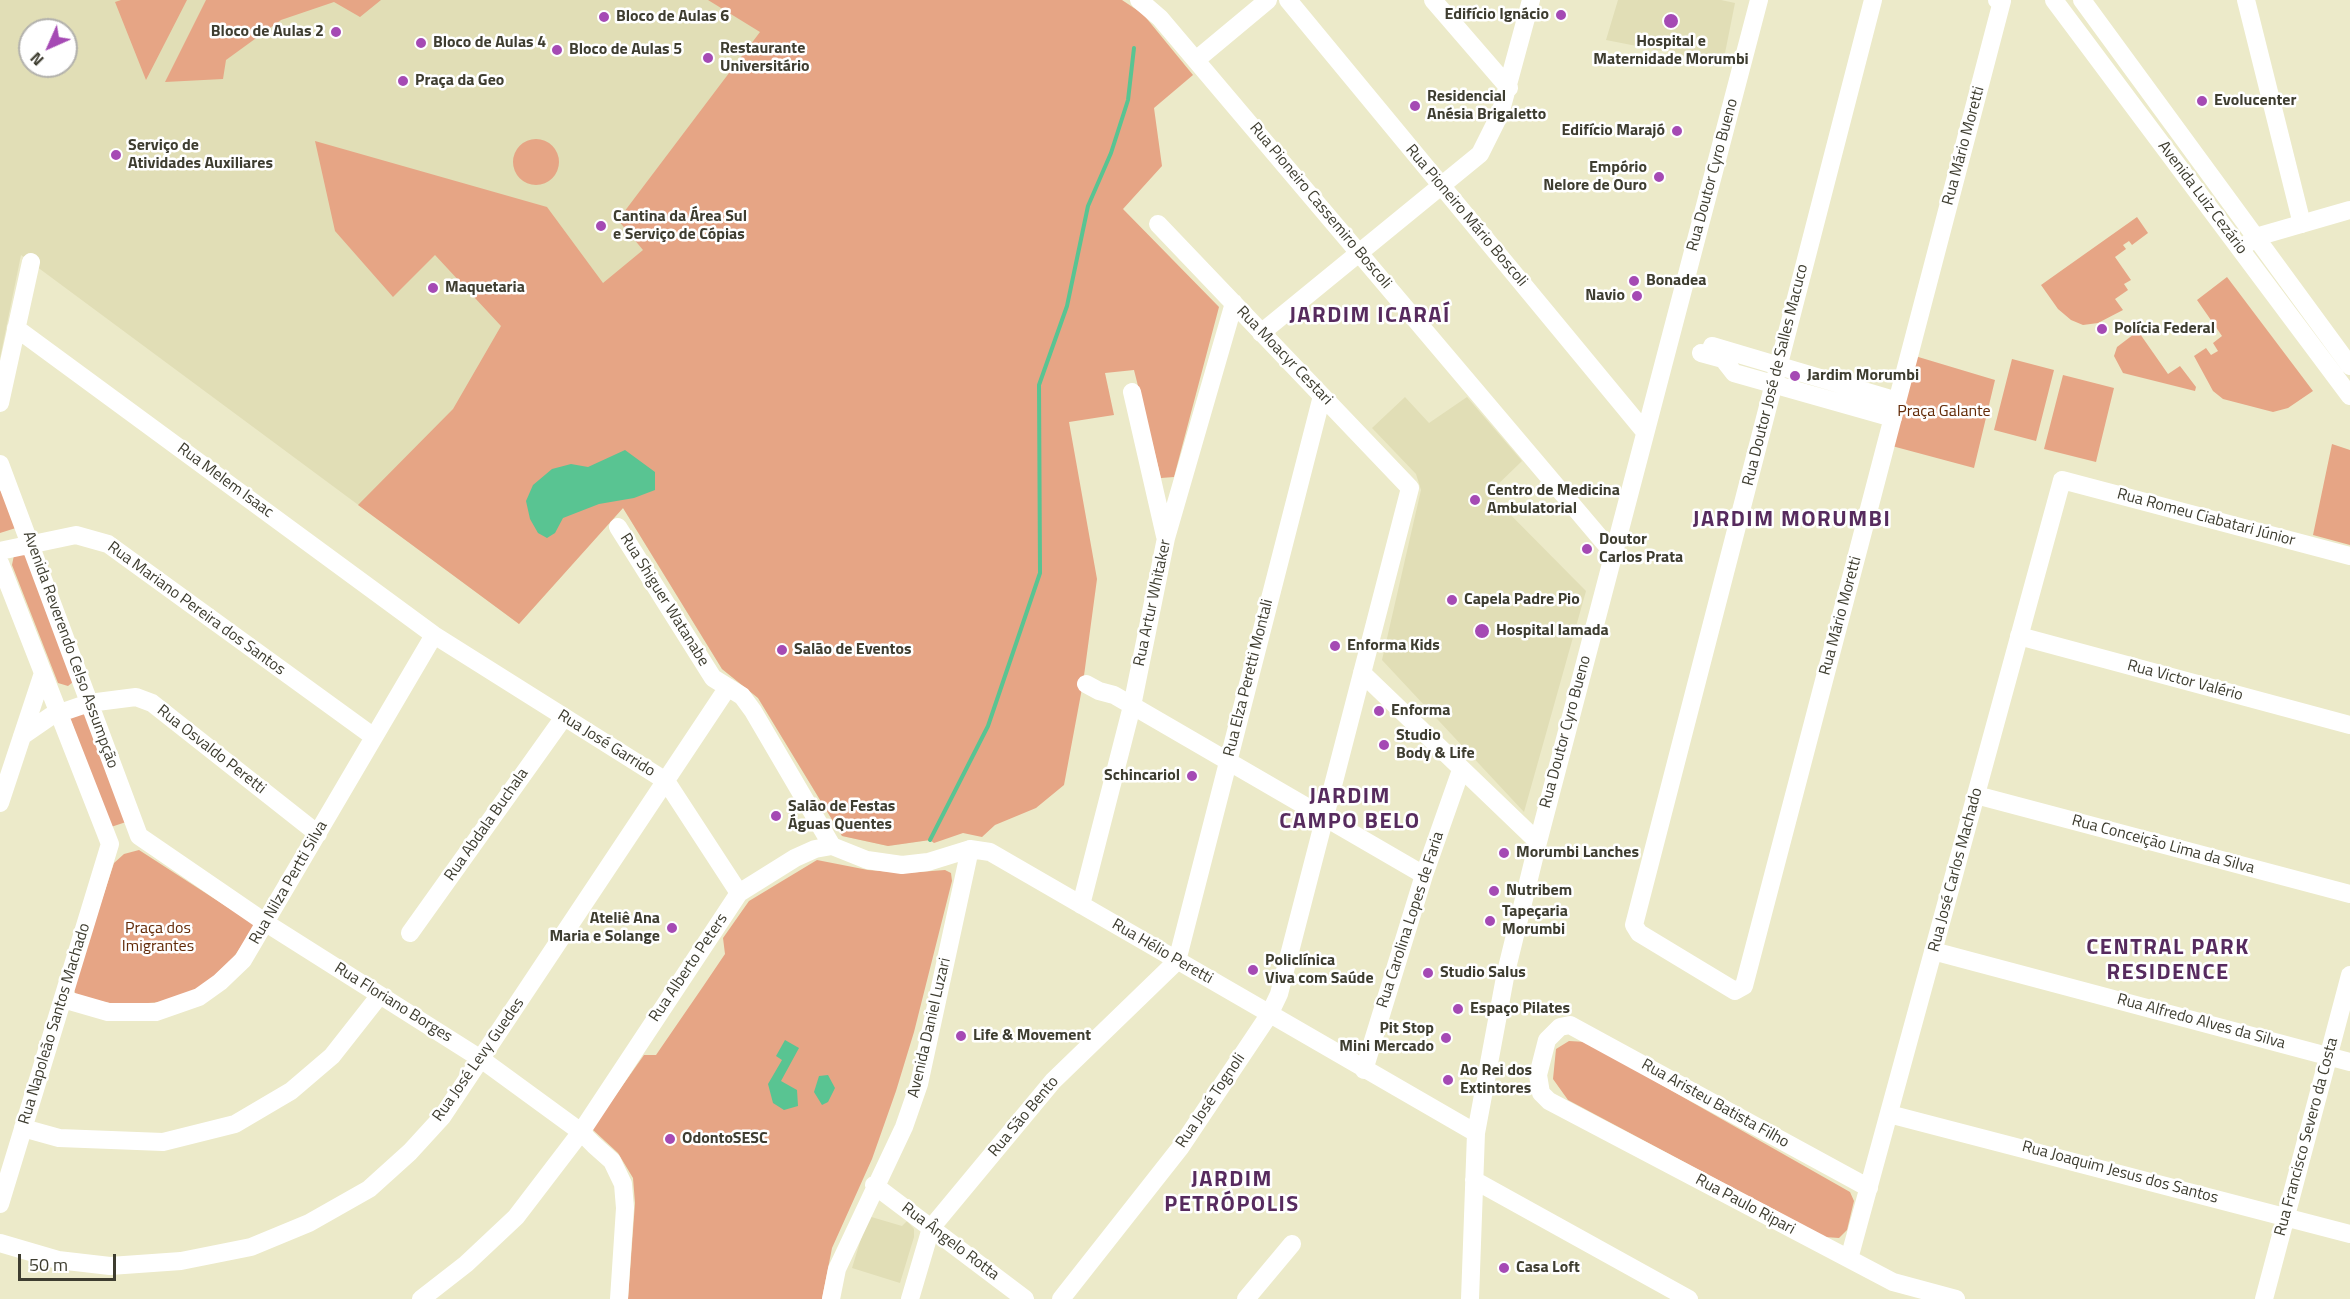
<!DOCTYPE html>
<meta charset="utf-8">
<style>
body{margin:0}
#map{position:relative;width:2350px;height:1299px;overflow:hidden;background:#eceac9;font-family:"Titillium Web",sans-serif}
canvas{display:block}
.north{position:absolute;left:18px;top:18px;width:60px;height:60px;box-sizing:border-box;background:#fff;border:2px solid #b2b1ac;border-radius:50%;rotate:225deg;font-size:16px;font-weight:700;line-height:24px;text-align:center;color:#3e3d30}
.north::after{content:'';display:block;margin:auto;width:21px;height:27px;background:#a54ab4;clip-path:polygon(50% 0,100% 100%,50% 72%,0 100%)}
.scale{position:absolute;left:18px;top:1254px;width:98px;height:27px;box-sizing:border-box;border:3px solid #3e3d30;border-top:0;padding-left:8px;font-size:18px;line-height:21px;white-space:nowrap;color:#3e3d30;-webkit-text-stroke:4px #fff;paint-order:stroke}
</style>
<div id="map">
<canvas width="2350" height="1299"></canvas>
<div class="north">N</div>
<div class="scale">50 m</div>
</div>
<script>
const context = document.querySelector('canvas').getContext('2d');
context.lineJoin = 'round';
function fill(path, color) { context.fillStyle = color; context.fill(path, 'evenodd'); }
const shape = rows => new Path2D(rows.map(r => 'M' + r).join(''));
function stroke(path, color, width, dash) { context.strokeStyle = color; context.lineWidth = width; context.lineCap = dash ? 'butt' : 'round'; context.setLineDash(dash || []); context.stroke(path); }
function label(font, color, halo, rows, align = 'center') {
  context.font = font + ' "Titillium Web",sans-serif'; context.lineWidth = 5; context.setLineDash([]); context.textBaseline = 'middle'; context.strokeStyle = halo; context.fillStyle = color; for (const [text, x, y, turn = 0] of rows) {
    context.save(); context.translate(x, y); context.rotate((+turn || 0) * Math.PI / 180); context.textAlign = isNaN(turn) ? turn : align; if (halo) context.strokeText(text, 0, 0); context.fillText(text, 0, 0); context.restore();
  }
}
const built = shape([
 [0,0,1122,0,930,840,888,846,842,836,758,698,722,669,623,508,519,624,21,255,0,358],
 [30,30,66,30,66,66,30,66],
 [1618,0,1721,0,1735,3,1723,63,1606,40],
 [1405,397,1429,423,1467,397,1522,461,1489,493,1586,591,1524,812,1382,660,1421,490,1416,474,1372,428],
 [868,1216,902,1226,907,1221,914,1229,914,1237,900,1283,852,1268]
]);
const green = shape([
 [121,0,187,0,146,80,115,2],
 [206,0,381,0,360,17,334,2,281,20,226,60,223,79,165,82],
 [708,0,1122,0,1143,14,1193,75,1154,108,1162,166,1123,209,1219,307,1174,477,1161,478,1134,370,1105,373,1114,415,1069,422,1097,579,1083,683,1064,785,1036,808,995,825,982,837,963,833,934,843,930,840,888,846,842,836,758,698,722,669,623,508,519,624,358,505,453,409,501,326,435,255,393,297,335,231,315,141,547,207,603,283,643,250,618,220,760,32],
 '513 162a23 23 0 1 1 46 0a23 23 0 1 1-46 0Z',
 [2137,217,2148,233,2132,245,2129,241,2123,245,2126,249,2115,257,2131,280,2124,284,2128,290,2115,299,2123,310,2098,323,2083,325,2071,320,2058,309,2041,285],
 [2227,277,2313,391,2288,408,2273,412,2223,399,2213,391,2194,356,2206,348,2211,355,2218,351,2213,343,2222,336,2197,300],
 [2138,331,2168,374,2180,366,2196,387,2195,391,2123,373,2114,356,2117,347],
 [1915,356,1995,380,1974,468,1892,446],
 [2012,359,2054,370,2036,441,1994,430],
 [2063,375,2114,388,2096,462,2044,449],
 [2332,444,2350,450,2350,545,2313,535],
 [4,489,19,527,0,533,0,491],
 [26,552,73,682,68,686,58,683,12,565,14,555],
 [86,713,126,822,111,827,70,718],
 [139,850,255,925,234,957,189,1000,121,1005,82,998,76,995,73,988,114,863,124,854],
 [817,860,868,870,906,873,945,870,951,873,952,881,914,1032,896,1091,872,1159,832,1248,822,1299,628,1299,635,1203,633,1178,618,1153,592,1129,644,1055,656,1055,702,988,725,954,723,938,749,901],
 [1569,1041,1586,1042,1850,1192,1854,1201,1847,1230,1839,1238,1825,1237,1568,1100,1553,1079,1556,1049]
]);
const water = shape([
 [625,450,655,472,655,490,634,498,599,504,563,518,555,533,547,538,538,533,530,519,526,501,533,485,552,469,571,464,588,467],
 [785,1040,799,1048,781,1081,797,1090,798,1106,784,1110,773,1103,768,1084,782,1060,776,1056],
 [828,1075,835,1088,828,1102,822,1105,814,1092,819,1076]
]);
const stream = shape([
 [930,840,988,726,1040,573,1039,385,1067,306,1088,206,1111,153,1128,100,1134,48]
]);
const minor = shape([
 [1139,0,1160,18,1613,553],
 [1288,0,1645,432],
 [1433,0,1509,88],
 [1873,0,1634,925,1639,933,1735,991,1744,986,2002,1,1997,0],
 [2054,0,2350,396],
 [2082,0,2350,366],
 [2246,0,2302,224],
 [1196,60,1268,0],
 [2247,244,2256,237,2350,210],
 [16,328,434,635,666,781,739,893],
 [1261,333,1480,154,1500,114,1531,0],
 [1712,346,1897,401],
 [1701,353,1723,359,1734,373,1893,418],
 [1132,392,1165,536],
 [0,403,31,262],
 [0,464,139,836],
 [618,527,713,678,742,696,753,711,832,846],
 [0,551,76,535,108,544,374,737],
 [0,563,110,844],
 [2019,636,2350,725],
 [1362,673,1538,842],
 [1086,684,1099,691,1114,695,1424,875],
 [22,736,51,716,89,703,136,697,152,703,318,834],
 [1976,795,2350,894],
 [0,803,43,673],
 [139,836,266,923,481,1059,581,1132,594,1145,612,1161,623,1184,625,1208,619,1299],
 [832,846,867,860,902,865,928,862,970,849,990,852,1476,1133],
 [1081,905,1132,706,1166,538,1234,303],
 [410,933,564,717],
 [1933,951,2350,1062],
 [63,999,108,1012,156,1012,199,997,220,982,243,960,434,635],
 [1364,1070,1424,875,1461,770],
 [1889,1114,2350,1234],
 [23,1128,59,1138,163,1142,235,1124,291,1091,332,1056,380,995],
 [1474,1180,1689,1299],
 [874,1185,1025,1299],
 [1869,1188,1570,1025,1560,1027,1547,1040,1538,1075,1541,1093,1549,1101,1893,1282,1956,1299],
 [0,1204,110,844],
 [0,1243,58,1260,110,1266,181,1261,251,1247,309,1223,369,1189,410,1152,442,1117,728,687],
 [1849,1259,2062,480,2350,556],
 [421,1299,466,1264,516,1217,581,1132,739,893,795,858,815,849,832,846],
 [831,1299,837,1269,904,1127,919,1084,970,849],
 [910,1299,931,1228,1053,1081,1177,961,1322,396],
 [1061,1299,1180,1148,1269,1015,1279,994,1410,488,1158,224],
 [1246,1299,1292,1244],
 [1470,1299,1476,1133,1506,972,1538,842,1759,0],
 [2264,1299,2350,975]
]);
const markers = [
 [1561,15,6,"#a54ab4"],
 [604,17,6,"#a54ab4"],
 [1671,21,8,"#a54ab4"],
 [336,32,6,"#a54ab4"],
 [421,43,6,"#a54ab4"],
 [557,50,6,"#a54ab4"],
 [708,58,6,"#a54ab4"],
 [403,81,6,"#a54ab4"],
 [2202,101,6,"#a54ab4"],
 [1415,106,6,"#a54ab4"],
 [1677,131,6,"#a54ab4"],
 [116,155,6,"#a54ab4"],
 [1659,177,6,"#a54ab4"],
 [601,226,6,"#a54ab4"],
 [1634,281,6,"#a54ab4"],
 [433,288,6,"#a54ab4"],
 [1637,296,6,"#a54ab4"],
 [2102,329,6,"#a54ab4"],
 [1795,376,6,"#a54ab4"],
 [1475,500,6,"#a54ab4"],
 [1587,549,6,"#a54ab4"],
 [1452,600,6,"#a54ab4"],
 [1482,631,8,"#a54ab4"],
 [1335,646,6,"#a54ab4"],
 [782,650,6,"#a54ab4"],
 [1379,711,6,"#a54ab4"],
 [1384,745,6,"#a54ab4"],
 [1192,776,6,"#a54ab4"],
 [776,816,6,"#a54ab4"],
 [1504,853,6,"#a54ab4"],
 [1494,891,6,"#a54ab4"],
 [1490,921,6,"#a54ab4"],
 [672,928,6,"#a54ab4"],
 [1253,970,6,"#a54ab4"],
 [1428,973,6,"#a54ab4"],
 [1458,1009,6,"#a54ab4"],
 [961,1036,6,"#a54ab4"],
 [1446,1038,6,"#a54ab4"],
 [1448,1080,6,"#a54ab4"],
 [670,1139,6,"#a54ab4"],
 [1504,1268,6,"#a54ab4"]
];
const poiNames = [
 ["Edifício Ignácio",1549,15,"right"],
 ["Bloco de Aulas 6",616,17],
 ["Bloco de Aulas 2",324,32,"right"],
 ["Hospital e",1671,42,"center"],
 ["Maternidade Morumbi",1671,60,"center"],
 ["Bloco de Aulas 4",433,43],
 ["Restaurante",720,49],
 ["Universitário",720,67],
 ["Bloco de Aulas 5",569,50],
 ["Praça da Geo",415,81],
 ["Residencial",1427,97],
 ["Anésia Brigaletto",1427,115],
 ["Evolucenter",2214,101],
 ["Edifício Marajó",1665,131,"right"],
 ["Serviço de",128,146],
 ["Atividades Auxiliares",128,164],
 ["Empório",1647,168,"right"],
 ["Nelore de Ouro",1647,186,"right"],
 ["Cantina da Área Sul",613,217],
 ["e Serviço de Cópias",613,235],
 ["Bonadea",1646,281],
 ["Maquetaria",445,288],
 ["Navio",1625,296,"right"],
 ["Polícia Federal",2114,329],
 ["Jardim Morumbi",1807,376],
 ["Centro de Medicina",1487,491],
 ["Ambulatorial",1487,509],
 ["Doutor",1599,540],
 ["Carlos Prata",1599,558],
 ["Capela Padre Pio",1464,600],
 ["Hospital Iamada",1496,631],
 ["Enforma Kids",1347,646],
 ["Salão de Eventos",794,650],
 ["Enforma",1391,711],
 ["Studio",1396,736],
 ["Body & Life",1396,754],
 ["Schincariol",1180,776,"right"],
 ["Salão de Festas",788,807],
 ["Águas Quentes",788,825],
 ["Morumbi Lanches",1516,853],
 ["Nutribem",1506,891],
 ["Tapeçaria",1502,912],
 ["Morumbi",1502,930],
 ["Ateliê Ana",660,919,"right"],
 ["Maria e Solange",660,937,"right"],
 ["Policlínica",1265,961],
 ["Viva com Saúde",1265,979],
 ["Studio Salus",1440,973],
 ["Espaço Pilates",1470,1009],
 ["Pit Stop",1434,1029,"right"],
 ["Mini Mercado",1434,1047,"right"],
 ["Life & Movement",973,1036],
 ["Ao Rei dos",1460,1071],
 ["Extintores",1460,1089],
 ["OdontoSESC",682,1139],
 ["Casa Loft",1516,1268]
];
const streetNames = [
 ["Rua Mário Moretti",1964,146,-75],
 ["Rua Doutor Cyro Bueno",1713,175,-75],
 ["Avenida Luiz Cezário",2202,198,53],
 ["Rua Pioneiro Cassemiro Boscoli",1320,206,50],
 ["Rua Pioneiro Mário Boscoli",1466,216,50],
 ["Rua Moacyr Cestari",1284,356,46],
 ["Rua Doutor José de Salles Macuco",1776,375,-76],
 ["Rua Melem Isaac",225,481,36],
 ["Rua Romeu Ciabatari Júnior",2206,518,15],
 ["Rua Shiguer Watanabe",664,600,58],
 ["Rua Artur Whitaker",1153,603,-78],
 ["Rua Mariano Pereira dos Santos",196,609,36],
 ["Rua Mário Moretti",1841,616,-75],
 ["Avenida Reverendo Celso Assumpção",70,650,70],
 ["Rua Elza Peretti Montali",1249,678,-76],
 ["Rua Victor Valério",2185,681,15],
 ["Rua Doutor Cyro Bueno",1566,732,-75],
 ["Rua José Garrido",606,744,32],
 ["Rua Osvaldo Peretti",211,750,38],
 ["Rua Abdala Buchala",487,825,-55],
 ["Rua Conceição Lima da Silva",2163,845,15],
 ["Rua José Carlos Machado",1956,870,-75],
 ["Rua Nilza Pertti Silva",289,883,-60],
 ["Rua Carolina Lopes de Faria",1411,920,-72],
 ["Rua Hélio Peretti",1162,952,30],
 ["Rua Alberto Peters",689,968,-56],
 ["Rua Floriano Borges",393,1003,32],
 ["Rua Alfredo Alves da Silva",2201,1022,15],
 ["Rua Napoleão Santos Machado",55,1024,-73],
 ["Avenida Daniel Luzari",930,1028,-77],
 ["Rua José Levy Guedes",479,1060,-55],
 ["Rua José Tognoli",1211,1101,-56],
 ["Rua Aristeu Batista Filho",1715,1104,29],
 ["Rua São Bento",1024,1117,-50],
 ["Rua Francisco Severo da Costa",2307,1137,-75],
 ["Rua Joaquim Jesus dos Santos",2120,1173,15],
 ["Rua Paulo Ripari",1745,1205,28],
 ["Rua Ângelo Rotta",950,1242,37]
];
const parkNames = [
 ["Praça Galante",1944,412],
 ["Praça dos",158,929],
 ["Imigrantes",158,947]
];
const districtNames = [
 ["JARDIM ICARAÍ",1370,317],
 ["JARDIM MORUMBI",1792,521],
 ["JARDIM",1350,798],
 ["CAMPO BELO",1350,823],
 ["CENTRAL PARK",2168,949],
 ["RESIDENCE",2168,974],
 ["JARDIM",1232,1181],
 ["PETRÓPOLIS",1232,1206]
];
fill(built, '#e1deb6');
fill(green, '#e6a585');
fill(water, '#59c492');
stroke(stream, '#59c492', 4);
stroke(minor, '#fff', 18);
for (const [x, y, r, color] of markers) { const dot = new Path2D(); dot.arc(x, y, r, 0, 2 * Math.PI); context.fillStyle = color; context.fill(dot); stroke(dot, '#fff', 2); }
label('bold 16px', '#3e3d30', '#fff', poiNames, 'left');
label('16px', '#3e3d30', '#fff', streetNames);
label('16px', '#622a07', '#fff', parkNames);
context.letterSpacing = '1.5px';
label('bold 22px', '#572b5e', '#fff', districtNames);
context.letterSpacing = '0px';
</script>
